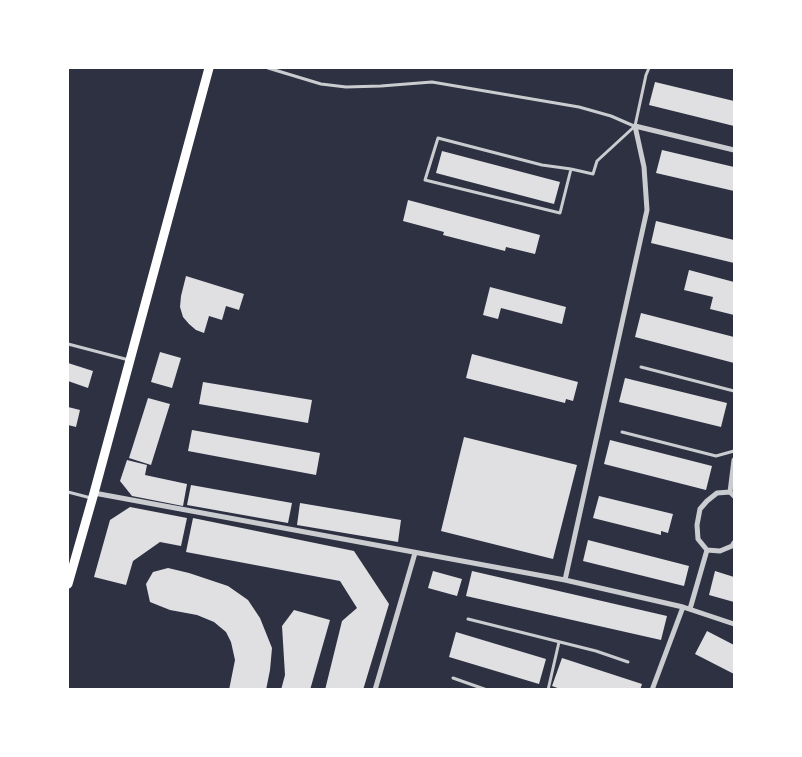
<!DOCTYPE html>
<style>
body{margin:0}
#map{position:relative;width:802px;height:757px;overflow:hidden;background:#2d3142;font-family:Signika,sans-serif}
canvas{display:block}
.frame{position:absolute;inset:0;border:69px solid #fff;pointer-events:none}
</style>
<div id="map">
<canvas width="802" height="757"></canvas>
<div class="frame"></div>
</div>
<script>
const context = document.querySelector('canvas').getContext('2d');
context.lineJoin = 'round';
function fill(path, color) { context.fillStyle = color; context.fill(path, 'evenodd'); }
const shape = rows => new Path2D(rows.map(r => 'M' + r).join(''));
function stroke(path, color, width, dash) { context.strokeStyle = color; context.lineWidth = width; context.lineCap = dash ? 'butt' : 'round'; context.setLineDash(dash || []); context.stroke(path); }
const building = shape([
 [655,82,734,101,734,126,649,105],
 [662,150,734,167,734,191,656,173],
 [442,151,560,182,554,204,436,173],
 [408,200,540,235,535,254,506,247,505,251,443,235,444,232,403,221],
 [656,221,734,240,734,263,651,243],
 [689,270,734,282,734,315,710,309,713,297,684,290],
 [186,276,244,294,239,310,226,306,222,320,209,316,204,333,196,330,189,324,183,317,180,307,181,296],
 [490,287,566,307,562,324,501,308,498,319,483,315],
 [641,313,734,337,734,363,635,337],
 [160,352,181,358,172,388,151,382],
 [472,354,578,382,573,401,566,399,565,403,466,378],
 [68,363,93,371,88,388,68,381],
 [625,378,727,403,721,427,619,402],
 [203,382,312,400,308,423,199,404],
 [148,398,170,404,151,465,129,458],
 [68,407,80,410,76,427,68,425],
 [192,430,320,453,316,475,188,451],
 [464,437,577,465,553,559,441,531],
 [610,440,712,466,706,490,604,464],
 [127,460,147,465,145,475,187,484,183,506,132,496,120,481],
 [191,485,292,503,288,523,187,505],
 [599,496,673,514,668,533,661,531,661,535,593,518],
 [300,503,401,520,398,542,297,525],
 [130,507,187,518,181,546,160,542,133,561,126,585,94,577,110,520],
 [193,518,354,551,389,604,363,690,325,690,342,621,357,608,340,581,186,552],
 [588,540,689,566,684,586,583,561],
 [168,568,189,573,228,586,248,600,260,618,272,648,270,670,266,690,229,690,235,660,231,642,226,632,214,622,197,615,170,610,150,602,146,584,153,572],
 [433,571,462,579,457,596,428,588],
 [472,571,667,616,661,640,466,596],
 [715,571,734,577,734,602,709,595],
 [294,610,330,620,310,690,281,690,285,675,282,626],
 [707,631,734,645,734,674,695,654],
 [456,632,546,659,539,684,449,657],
 [562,658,642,684,640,690,563,690,552,686]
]);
const service = shape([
 [268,68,321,84,346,87,381,86,432,82,579,107,611,116,634,126],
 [571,169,560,213,425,180,438,138,542,165,571,169,593,174,597,161,635,126,646,75,649,68],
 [68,344,129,360],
 [641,367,734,391],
 [622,432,716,456,734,451],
 [68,492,91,498],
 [468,619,596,651,628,662],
 [453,678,487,690],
 [548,690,559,642]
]);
const minor = shape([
 [730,492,734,460],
 [94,493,565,580,683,607,734,624],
 [734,496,730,492,717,493,707,501,700,509,697,525,698,539,707,550,720,551,732,546,734,543],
 [565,580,647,210,644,167,635,126,734,150],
 [690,609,707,550],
 [375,690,415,553],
 [652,690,683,607]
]);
const secondary = shape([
 [68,584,94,493,209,68]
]);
fill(building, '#e0e0e3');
stroke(service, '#caccd0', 3);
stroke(minor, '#caccd0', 5);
stroke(secondary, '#fff', 9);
</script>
